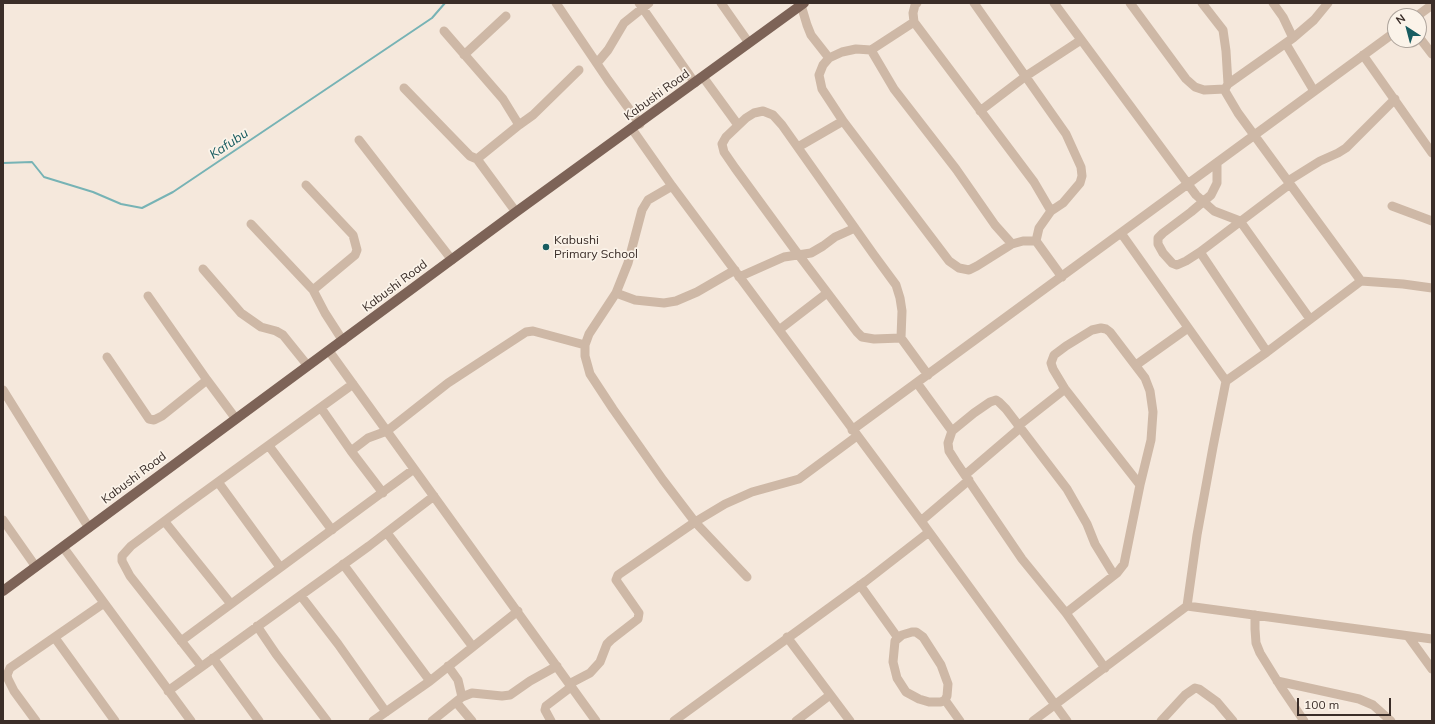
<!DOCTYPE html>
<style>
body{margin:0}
#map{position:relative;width:1435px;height:724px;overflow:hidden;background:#f5e8dc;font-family:Mulish,sans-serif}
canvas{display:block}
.frame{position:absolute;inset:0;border:4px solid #3a2d28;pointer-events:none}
.north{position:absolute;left:1387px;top:8px;width:40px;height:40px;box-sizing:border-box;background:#fbf3e9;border:1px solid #aea49c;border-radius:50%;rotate:324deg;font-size:11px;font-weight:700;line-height:16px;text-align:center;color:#3a2d28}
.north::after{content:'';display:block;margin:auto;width:14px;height:18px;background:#185c60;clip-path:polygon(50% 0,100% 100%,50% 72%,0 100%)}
.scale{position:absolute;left:1297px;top:698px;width:94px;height:18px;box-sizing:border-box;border:2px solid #3a2d28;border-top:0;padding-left:5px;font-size:12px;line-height:14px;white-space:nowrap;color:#3a2d28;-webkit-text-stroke:3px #fbf3e9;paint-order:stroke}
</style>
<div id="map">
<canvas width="1435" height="724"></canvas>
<div class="frame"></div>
<div class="north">N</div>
<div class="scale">100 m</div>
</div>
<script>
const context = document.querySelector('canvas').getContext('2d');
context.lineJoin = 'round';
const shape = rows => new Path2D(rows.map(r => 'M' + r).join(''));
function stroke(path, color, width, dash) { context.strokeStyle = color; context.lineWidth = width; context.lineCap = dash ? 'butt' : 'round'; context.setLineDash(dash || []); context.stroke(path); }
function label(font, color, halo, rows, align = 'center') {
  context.font = font + ' Mulish,sans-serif'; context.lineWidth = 3.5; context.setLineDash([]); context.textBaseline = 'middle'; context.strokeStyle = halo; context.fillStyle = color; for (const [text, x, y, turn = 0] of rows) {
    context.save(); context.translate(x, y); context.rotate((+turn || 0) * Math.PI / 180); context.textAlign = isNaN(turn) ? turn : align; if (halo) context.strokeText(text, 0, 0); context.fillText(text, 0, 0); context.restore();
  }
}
const stream = shape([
 [3,163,32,162,44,177,93,192,121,204,142,208,173,192,432,18,445,3]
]);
const minor = shape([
 [556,3,608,80,640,124],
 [639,3,695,83],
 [721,3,749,43],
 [917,3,915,5,913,13,914,22,1034,182,1051,211],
 [974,3,1066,134,1081,167,1082,176,1080,183,1063,203,1051,211,1039,228,1036,241],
 [1054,3,1196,195,1214,211,1240,221,1310,319],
 [1130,3,1186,79,1195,87,1204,90,1225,89],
 [1202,3,1223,30,1226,51,1228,84],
 [1273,3,1283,17,1293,38],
 [1328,3,1314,20,1293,38,1228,84,1225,89,1225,91,1238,113,1361,281],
 [801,5,807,25,811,35,829,58],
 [1417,16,1432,5],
 [914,22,871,50,856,49,842,52,829,58,823,65,819,75,822,89,843,121,949,261,959,268,969,270,977,266,1012,244,1023,241,1036,241,1062,277],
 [444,31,503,99,519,125],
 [1419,37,1432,54],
 [1286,44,1314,91],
 [871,50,894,89,956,169,995,225,1012,244],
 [464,55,506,16],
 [1363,55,1432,153],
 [597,63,608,50,624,23,649,3],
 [703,77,738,125],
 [404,88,470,156,477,159,516,212],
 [980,111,1026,76,1081,40],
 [632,129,672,186,921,521,1067,721],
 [359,140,452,260],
 [798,147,843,121],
 [477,159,519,125,533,115,579,70],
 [1288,181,1320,161,1338,153,1346,148,1395,99],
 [306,185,353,235,357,250,355,255,313,290],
 [672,186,648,200,642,210,628,263,616,293,589,334,585,345,585,356,590,374,613,409,663,480,695,522,747,577],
 [1392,206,1432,221],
 [251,224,313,290,325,313,343,341],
 [1121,233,1226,381],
 [1200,252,1186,261,1177,265,1172,263,1163,253,1158,244,1158,238,1163,233,1191,212,1211,195,1217,183,1217,163],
 [203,269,241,313,261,327,276,331,283,335,308,366],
 [739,277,784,257,811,253,823,246,835,237,855,228],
 [616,293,635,300,664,303,676,301,697,292,735,270],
 [148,296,207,380,236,419],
 [779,330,827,293],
 [901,338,874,339,862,337,857,332,795,250,735,168,724,152,722,144,726,137,746,118,754,113,763,111,773,115,782,125,874,255,896,285,900,298,902,311,901,338,928,375],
 [329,351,596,721],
 [1267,352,1200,252,1290,184],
 [107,357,149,419,154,420,162,416,207,380],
 [1136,365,1188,328],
 [917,383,952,431],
 [3,390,89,528],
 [321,408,351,451,383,493],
 [1018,426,1065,389],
 [852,430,1395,32],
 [269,446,332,530],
 [351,451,368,438,387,431,448,383,526,332,533,331,585,345],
 [965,475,1020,428],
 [218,482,280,567],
 [3,520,36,567],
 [921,521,969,480],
 [165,522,231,604],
 [387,533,473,647],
 [63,547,191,721],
 [343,564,430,681],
 [860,585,898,638],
 [301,596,338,644,386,712],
 [1187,606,1197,535,1213,447,1226,381,1267,352,1361,281,1403,284,1432,288],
 [1066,613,1117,573,1124,564,1140,485,1151,440,1153,412,1150,391,1145,378,1110,332,1106,329,1101,328,1092,330,1066,346,1054,355,1051,363,1053,369,1065,389,1140,485],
 [1255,615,1255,629,1256,643,1260,653,1281,687,1304,721],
 [257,626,276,654,327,721],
 [912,632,916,632,923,637,941,665,948,684,947,696,945,700,941,702,929,702,919,699,906,692,897,678,893,662,895,641,902,635,912,632],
 [1408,636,1432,669],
 [787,637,850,721],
 [55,638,115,721],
 [181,641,414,469],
 [213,658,259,721],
 [201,666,130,576,122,561,122,556,131,546,182,508,353,384],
 [448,666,458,680,462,697],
 [1105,668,1066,613,1022,559,956,462,949,451,948,443,952,431,974,413,990,402,996,400,999,402,1006,409,1067,489,1087,524,1095,544,1114,575],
 [1277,681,1359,699,1373,705,1391,721],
 [569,684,590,673,600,662,607,644,611,640,638,619,639,613,616,580,618,575,695,522,725,504,752,492,799,479,857,436],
 [168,691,369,546,434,496],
 [945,700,960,721],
 [456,702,472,721],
 [36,721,14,691,8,679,7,675,10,668,104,603],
 [373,721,430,681,518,611],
 [432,721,462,697,472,693,502,696,510,695,530,681,557,666],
 [551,721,545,710,546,706,571,687],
 [674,721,866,581,929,532],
 [796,721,830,695],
 [1033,721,1187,606,1432,639],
 [1161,721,1185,695,1195,688,1199,689,1217,702,1233,721]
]);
const major = shape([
 [3,591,516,212,804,3]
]);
const markers = [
 [546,247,4,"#185c60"]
];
const streetNames = [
 ["Kabushi Road",657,95,-36],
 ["Kabushi Road",395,286,-37],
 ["Kabushi Road",134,478,-37]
];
const poiNames = [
 ["Kabushi",554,240],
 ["Primary School",554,254]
];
const waterNames = [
 ["Kafubu",229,144,-34]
];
stroke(stream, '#77b3b5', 2);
stroke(minor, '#ceb8a6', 9);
stroke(major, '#7d6357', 10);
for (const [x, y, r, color] of markers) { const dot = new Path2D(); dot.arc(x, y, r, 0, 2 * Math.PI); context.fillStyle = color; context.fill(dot); stroke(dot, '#fbf3e9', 1.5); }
label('12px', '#3a2d28', '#fbf3e9', streetNames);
label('12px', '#3a2d28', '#fbf3e9', poiNames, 'left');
label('italic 13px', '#185c60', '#fbf3e9', waterNames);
</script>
